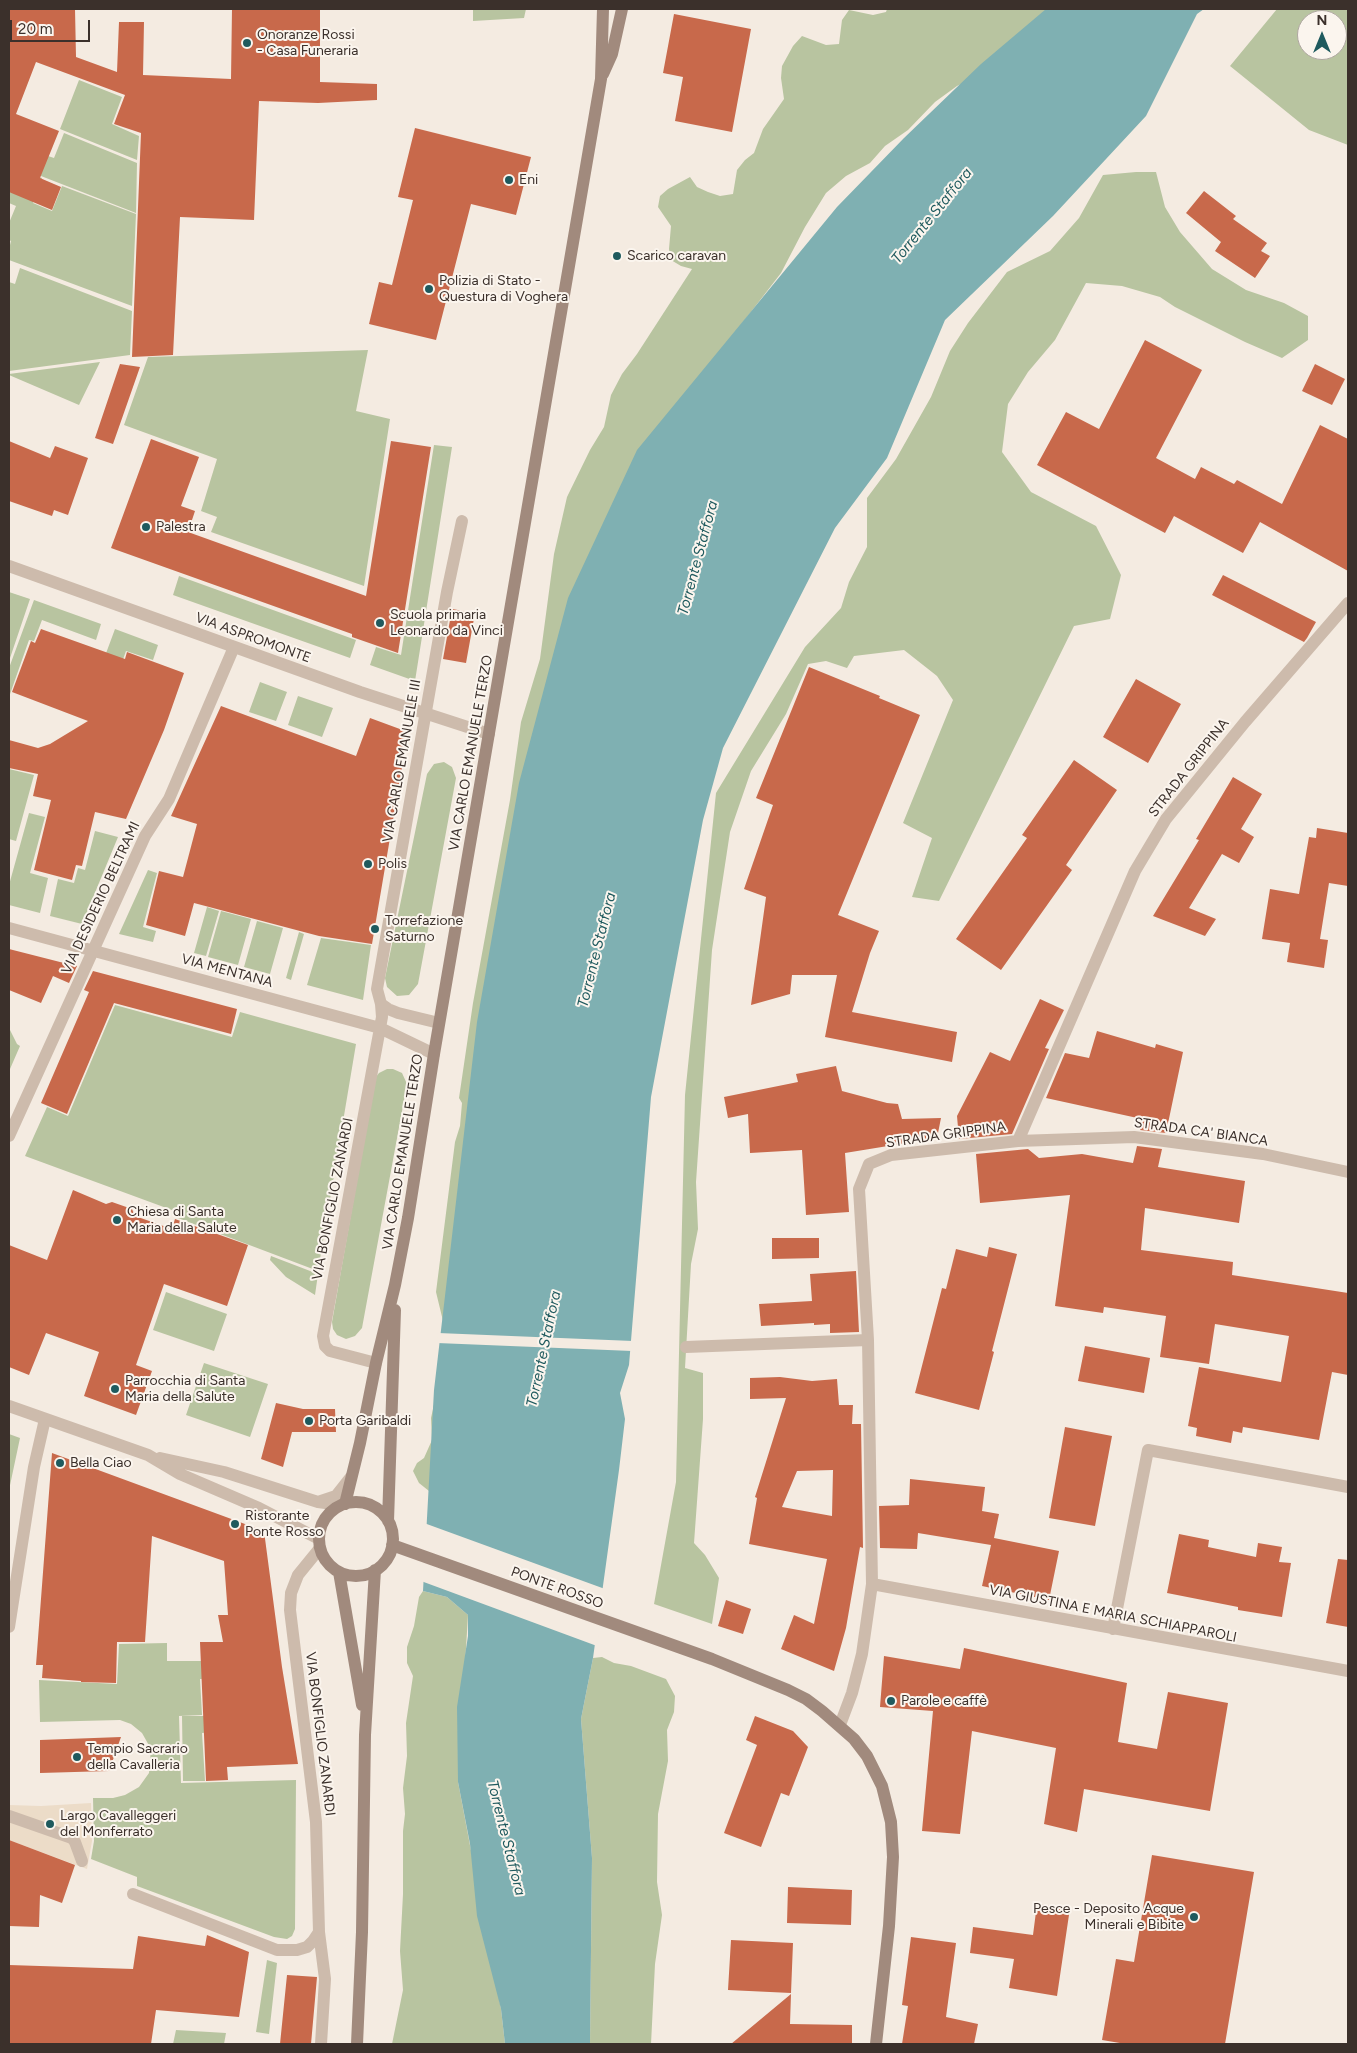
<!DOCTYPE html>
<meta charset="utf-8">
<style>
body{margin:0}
#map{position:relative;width:1357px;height:2053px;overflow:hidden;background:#f4ebe1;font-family:Figtree,sans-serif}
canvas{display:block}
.frame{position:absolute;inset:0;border:10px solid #3b302b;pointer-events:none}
.north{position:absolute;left:1297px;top:10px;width:50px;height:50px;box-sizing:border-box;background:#fbf5ee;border:1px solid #aea6a0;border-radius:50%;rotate:0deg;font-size:14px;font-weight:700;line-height:20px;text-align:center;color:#3b302b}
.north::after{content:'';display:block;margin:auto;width:18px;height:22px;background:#1f5a5e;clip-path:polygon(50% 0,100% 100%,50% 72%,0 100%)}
.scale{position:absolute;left:10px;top:20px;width:80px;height:22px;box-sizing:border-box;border:2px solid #3b302b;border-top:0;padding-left:6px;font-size:15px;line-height:18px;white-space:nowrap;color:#3b302b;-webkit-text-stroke:4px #fbf5ee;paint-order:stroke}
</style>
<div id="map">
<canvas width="1357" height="2053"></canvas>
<div class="frame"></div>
<div class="north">N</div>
<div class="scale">20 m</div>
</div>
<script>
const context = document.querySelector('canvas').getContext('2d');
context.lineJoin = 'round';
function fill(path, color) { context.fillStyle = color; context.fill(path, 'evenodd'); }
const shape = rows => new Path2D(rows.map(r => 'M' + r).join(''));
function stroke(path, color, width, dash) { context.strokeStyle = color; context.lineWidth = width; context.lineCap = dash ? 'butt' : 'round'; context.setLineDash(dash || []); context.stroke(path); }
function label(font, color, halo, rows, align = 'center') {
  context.font = font + ' Figtree,sans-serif'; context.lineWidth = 4; context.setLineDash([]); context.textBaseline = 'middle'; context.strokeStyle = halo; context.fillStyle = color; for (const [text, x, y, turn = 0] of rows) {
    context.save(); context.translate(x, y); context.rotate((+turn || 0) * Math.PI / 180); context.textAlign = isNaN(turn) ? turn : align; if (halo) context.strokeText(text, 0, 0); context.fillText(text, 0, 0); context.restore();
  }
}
const green = shape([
 [473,9,526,9,524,18,473,21],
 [887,9,1058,9,982,74,957,86,935,102,908,130,885,146,870,163,846,176,826,193,805,227,781,273,720,352,429,1491,419,1483,413,1471,417,1463,424,1458,432,1440,431,1418,437,1391,443,1321,436,1292,455,1142,460,1126,462,1103,459,1098,473,1003,510,800,521,722,540,659,554,554,567,497,590,450,604,427,611,395,622,374,637,354,692,269,681,266,671,260,669,249,671,226,658,207,660,196,668,189,690,177,697,187,708,192,720,196,733,194,737,170,745,160,754,153,763,129,784,99,781,78,782,66,793,46,802,36,826,45,839,44,842,20,849,10,873,15,886,12],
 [1277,9,1348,9,1348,145,1309,130,1230,66],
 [1307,20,1337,20,1337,50,1307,50],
 [79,80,122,97,112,124,139,136,137,160,60,129],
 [64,133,137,163,136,213,23,169,30,150,54,158],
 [22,171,42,178,33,203,52,211,62,186,136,214,132,306,9,260,9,249,11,241,9,240,9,223,16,206,9,203,9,187,15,189],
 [1136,172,1156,172,1165,207,1180,232,1212,269,1246,290,1284,303,1308,316,1308,340,1282,358,1245,342,1175,307,1160,297,1122,286,1086,283,1055,340,1028,372,1008,404,1002,452,1031,492,1096,526,1121,575,1110,619,1074,626,939,901,912,897,932,838,903,823,953,700,937,676,904,650,854,656,847,668,826,661,808,664,786,714,751,771,730,832,712,950,696,1182,698,1229,691,1264,685,1368,703,1373,703,1419,694,1543,705,1555,719,1578,712,1624,654,1604,676,1482,685,1095,716,793,805,647,841,608,849,582,867,547,867,498,896,459,931,397,950,351,968,323,1007,272,1050,251,1079,218,1103,175],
 [20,268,132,311,130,355,9,371,9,282,15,284],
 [368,350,356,411,390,419,364,586,211,532,217,517,201,511,217,459,124,425,148,357],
 [100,362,79,405,9,375,9,374],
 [434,445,452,447,415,681,370,665,376,647,401,655],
 [179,576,356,640,350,658,173,595],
 [9,592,30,599,9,661],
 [34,600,101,624,96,640,42,620,34,641,29,640,9,697,9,668],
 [115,629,158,645,153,660,126,651,102,718,88,702],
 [260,682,287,692,276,721,249,712],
 [298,696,333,708,322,737,288,725],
 [444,762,452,767,456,778,418,984,409,995,397,996,387,987,385,978,427,774,434,764],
 [9,769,34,775,16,841,9,839],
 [29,813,45,817,30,873,48,878,40,913,9,905,9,885],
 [95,831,118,837,82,924,50,916,58,879,74,883,78,868,85,870],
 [148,870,157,873,143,927,156,931,153,942,119,934],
 [207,907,219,911,206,956,194,953],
 [221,911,251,919,238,965,208,957],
 [257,921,283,928,270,974,244,967],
 [299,932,304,934,291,980,286,978],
 [321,938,371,945,363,1000,307,985],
 [115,1005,232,1037,240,1012,356,1044,318,1271,178,1218,180,1213,25,1156,47,1107,68,1116],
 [9,1028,17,1044,20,1046,10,1069,9,1068],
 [387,1069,393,1069,402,1073,407,1084,362,1328,355,1336,346,1339,337,1335,333,1329,332,1322,375,1078,379,1073],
 [271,1256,318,1274,315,1295,286,1277,270,1260],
 [166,1292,227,1314,214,1351,153,1330],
 [204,1363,268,1384,250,1437,186,1415],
 [9,1434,20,1438,9,1490],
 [423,1591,447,1597,468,1615,458,1782,501,2009,505,2044,392,2044,403,1990,400,1951,403,1894,403,1831,405,1814,403,1788,407,1756,406,1723,413,1676,407,1663,407,1647,414,1626,419,1597],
 [167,1643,167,1661,222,1661,228,1679,200,1679,202,1715,179,1716,181,1783,296,1780,295,1929,292,1936,287,1939,274,1937,137,1886,137,1877,91,1859,94,1841,93,1798,113,1798,125,1795,139,1787,149,1773,151,1749,142,1733,131,1724,120,1720,40,1722,39,1680,117,1684,119,1644],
 [602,1657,614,1663,631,1666,666,1679,675,1696,674,1712,667,1730,668,1761,658,1814,657,1882,662,1915,655,1964,651,2044,590,2044,592,1858,581,1719,593,1658],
 [182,1716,213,1716,214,1732,202,1733,205,1781,183,1781],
 [267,1960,277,1963,269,2034,256,2032],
 [176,2030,226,2033,224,2044,173,2044]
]);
const plaza = shape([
 [91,1803,92,1841,87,1869,11,1841,9,1842,9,1805,41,1806]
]);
const water = shape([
 [1046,9,1204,9,1197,14,1146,116,1053,216,945,320,887,458,835,528,723,748,703,820,651,1097,629,1365,620,1393,625,1419,619,1470,593,1658,581,1719,592,1858,590,2044,505,2044,501,2009,477,1916,470,1844,458,1782,457,1707,468,1636,468,1615,447,1597,423,1591,434,1390,477,1022,519,783,568,598,637,450,837,207,904,138,981,64]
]);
const pier = shape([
 [438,1333,633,1341,632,1351,437,1343],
 [424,1523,605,1589,597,1646,421,1581]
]);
const building = shape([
 [9,9,75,9,76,57,117,72,119,22,144,22,143,75,231,79,232,9,320,10,320,82,377,84,377,100,318,103,259,101,254,220,180,217,173,355,132,357,141,133,114,124,125,95,36,62,16,114,59,131,40,178,61,187,52,210,9,192],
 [674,14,751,29,732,132,675,121,683,77,663,73],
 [415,128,531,157,516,215,471,204,436,340,369,324,379,282,392,285,413,200,398,197],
 [1204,191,1236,216,1233,219,1267,243,1261,251,1270,256,1255,278,1215,251,1221,242,1186,213],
 [1145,340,1202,370,1156,458,1195,479,1201,467,1234,484,1237,480,1282,504,1320,425,1348,439,1348,571,1260,522,1243,553,1174,516,1165,533,1037,465,1066,412,1099,429],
 [120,364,140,367,113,444,95,438],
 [1315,364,1345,379,1332,405,1302,391],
 [151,439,199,457,181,506,195,511,188,532,366,596,391,441,431,447,398,653,352,637,352,634,111,548],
 [9,441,50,458,55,446,88,458,68,515,54,510,52,516,9,501],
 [1223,575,1316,622,1307,638,1304,642,1212,595],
 [452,609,475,613,466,663,443,659],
 [41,629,125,659,127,652,184,673,164,730,126,819,95,812,82,866,76,865,72,880,34,870,51,800,33,796,38,774,9,768,9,740,38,748,50,744,88,721,12,692,31,641,35,643],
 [809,667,880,696,879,698,920,715,838,915,879,931,870,953,852,1012,957,1032,952,1062,825,1037,837,975,792,975,790,994,751,1005,766,897,744,889,773,805,756,798],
 [1136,679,1181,704,1148,763,1103,737],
 [221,706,356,756,370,718,408,732,372,944,319,936,194,903,185,936,146,925,159,871,183,877,197,824,171,816],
 [1074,760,1117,790,1066,865,1072,870,1001,970,956,939,1027,838,1022,835],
 [1233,777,1262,794,1241,829,1254,837,1239,863,1222,854,1189,908,1216,919,1205,936,1153,916,1199,840,1196,839],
 [1317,828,1348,833,1348,886,1329,883,1320,939,1328,940,1324,968,1287,962,1290,943,1262,939,1270,889,1299,894,1309,837,1316,838],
 [9,949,60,962,77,966,69,983,53,976,41,1003,9,990],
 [93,971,237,1009,231,1034,114,1003,67,1114,41,1103,89,992,84,990],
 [1040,999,1064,1010,1045,1048,1049,1049,1012,1134,959,1139,957,1116,990,1052,1010,1061],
 [1097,1031,1155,1048,1156,1044,1183,1052,1166,1133,1140,1130,1142,1119,1046,1098,1065,1053,1089,1058],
 [836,1066,842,1091,887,1103,898,1104,902,1119,941,1118,937,1138,845,1153,849,1212,806,1215,802,1150,750,1153,748,1114,728,1118,724,1097,798,1082,796,1074],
 [1137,1146,1162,1149,1158,1167,1245,1181,1239,1223,1145,1208,1141,1250,1233,1262,1232,1275,1348,1293,1348,1375,1332,1372,1319,1440,1243,1427,1242,1433,1233,1431,1231,1443,1196,1436,1197,1428,1188,1426,1199,1367,1281,1382,1289,1336,1215,1324,1209,1364,1160,1357,1166,1316,1104,1307,1103,1313,1055,1306,1070,1195,980,1203,976,1154,1028,1149,1039,1158,1082,1154,1133,1163],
 [73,1190,106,1204,112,1202,132,1209,135,1216,172,1229,175,1219,248,1245,227,1306,164,1284,136,1365,152,1371,136,1415,84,1396,99,1352,46,1333,29,1375,9,1367,9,1245,47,1260],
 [772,1238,819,1238,819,1258,772,1259],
 [989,1247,1017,1254,992,1351,994,1352,979,1410,915,1393,942,1288,946,1289,956,1249,987,1257],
 [856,1271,859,1332,830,1333,830,1324,814,1325,814,1323,761,1326,759,1304,812,1301,810,1274],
 [1085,1346,1150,1358,1144,1393,1078,1381],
 [780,1377,812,1381,837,1379,839,1405,853,1405,852,1424,861,1424,863,1548,860,1547,846,1628,834,1671,781,1649,794,1615,814,1624,827,1559,749,1544,757,1498,755,1497,786,1398,750,1399,750,1378],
 [833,1470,832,1516,782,1507,797,1471],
 [276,1403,303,1409,335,1409,336,1432,292,1432,283,1467,261,1459],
 [1065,1427,1112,1436,1095,1526,1049,1518],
 [52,1453,264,1531,282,1667,298,1764,227,1767,228,1780,206,1781,200,1642,223,1642,218,1615,228,1615,224,1561,152,1536,145,1642,117,1642,116,1683,81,1682,81,1681,42,1678,43,1665,36,1665],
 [910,1479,985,1487,982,1511,999,1514,994,1538,1059,1551,1049,1600,982,1586,991,1545,918,1533,917,1549,880,1548,879,1506,909,1505],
 [1179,1534,1209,1540,1208,1547,1256,1557,1258,1543,1282,1547,1279,1562,1291,1563,1282,1617,1238,1610,1238,1607,1167,1593],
 [1338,1559,1348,1560,1348,1627,1326,1623],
 [726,1600,751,1609,743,1634,718,1626],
 [964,1648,1127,1683,1118,1742,1157,1749,1168,1692,1228,1703,1210,1811,1084,1789,1077,1832,1044,1824,1056,1748,972,1731,960,1834,922,1831,933,1711,880,1707,884,1656,960,1669],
 [755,1716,793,1731,808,1747,789,1796,781,1793,761,1847,724,1833,757,1745,746,1740],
 [121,1737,109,1771,40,1773,40,1740],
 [9,1840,75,1865,62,1903,40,1895,39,1927,9,1926],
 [1152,1855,1254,1872,1225,2044,1126,2044,1102,2040,1116,1959,1134,1962],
 [788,1887,852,1890,851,1925,787,1923],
 [1037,1904,1070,1908,1057,1996,1009,1988,1014,1959,970,1953,973,1927,1033,1935],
 [207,1935,249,1952,239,2017,156,2010,151,2044,9,2044,9,1965,133,1969,138,1936,205,1946],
 [911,1937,956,1943,946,2017,978,2024,974,2044,902,2044,908,2006,902,2005],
 [731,1940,793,1943,791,1993,728,1990],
 [287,1975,317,1977,311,2044,280,2044],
 [791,1994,790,2024,852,2025,852,2044,731,2044]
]);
const street = shape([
 [9,566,360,692,489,734],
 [9,928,380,1028,434,1054],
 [439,1023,398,1013,388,1009,381,1004,377,989,447,592,462,521],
 [9,1136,145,836,169,799,234,647],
 [1018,1141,1134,1137,1263,1154,1348,1172],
 [686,1347,868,1340],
 [376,1363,330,1351,325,1346,323,1336,380,1028,382,1017,381,1004],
 [9,1406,148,1455,180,1474,259,1508,319,1539],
 [160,1458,224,1472,318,1502,340,1505],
 [321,1501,336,1496,351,1477],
 [872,1584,1348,1671],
 [9,1627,34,1467,45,1419],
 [1113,1629,1148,1450,1348,1487],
 [840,1725,852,1693,862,1654,872,1584,868,1340,859,1189,869,1164,891,1155,1018,1141,1135,871,1166,819,1245,722,1348,603],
 [9,1816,72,1838,75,1842,82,1861],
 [133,1894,277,1950,297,1950,307,1947,313,1941,319,1932,316,1822,290,1610,291,1593,298,1575,320,1548],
 [319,1932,325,1979,321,2044]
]);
const secondary = shape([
 [603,74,612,54,622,9],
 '319 1539a37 37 0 1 1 74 0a37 37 0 1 1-74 0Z',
 [345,1504,360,1443,376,1363,395,1285,408,1218,434,1054,601,79,603,9],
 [388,1521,395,1310],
 [392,1545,712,1659,788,1690,806,1699,822,1711,854,1739,867,1756,882,1786,891,1822,893,1857,889,1926,876,2044],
 [339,1572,362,1705],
 [357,2044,362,1932,365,1735,375,1570]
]);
const markers = [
 [247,43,5,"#1f5a5e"],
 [509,180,5,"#1f5a5e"],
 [617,256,5,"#1f5a5e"],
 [429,289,5,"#1f5a5e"],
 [146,527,5,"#1f5a5e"],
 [380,623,5,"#1f5a5e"],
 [368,864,5,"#1f5a5e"],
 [375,929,5,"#1f5a5e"],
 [117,1220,5,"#1f5a5e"],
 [115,1389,5,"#1f5a5e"],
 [309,1421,5,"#1f5a5e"],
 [60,1463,5,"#1f5a5e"],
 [235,1524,5,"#1f5a5e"],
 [891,1701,5,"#1f5a5e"],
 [77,1757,5,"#1f5a5e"],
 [50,1824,5,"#1f5a5e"],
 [1194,1917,5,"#1f5a5e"]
];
const poiNames = [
 ["Onoranze Rossi",257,35],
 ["- Casa Funeraria",257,51],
 ["Eni",519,180],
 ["Scarico caravan",627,256],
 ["Polizia di Stato -",439,281],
 ["Questura di Voghera",439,297],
 ["Palestra",156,527],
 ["Scuola primaria",390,615],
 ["Leonardo da Vinci",390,631],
 ["Polis",378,864],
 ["Torrefazione",385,921],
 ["Saturno",385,937],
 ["Chiesa di Santa",127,1212],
 ["Maria della Salute",127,1228],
 ["Parrocchia di Santa",125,1381],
 ["Maria della Salute",125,1397],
 ["Porta Garibaldi",319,1421],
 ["Bella Ciao",70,1463],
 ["Ristorante",245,1516],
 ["Ponte Rosso",245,1532],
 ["Parole e caffè",901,1701],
 ["Tempio Sacrario",87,1749],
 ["della Cavalleria",87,1765],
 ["Largo Cavalleggeri",60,1816],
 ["del Monferrato",60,1832],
 ["Pesce - Deposito Acque",1184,1909,"right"],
 ["Minerali e Bibite",1184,1925,"right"]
];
const streetNames = [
 ["VIA ASPROMONTE",253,638,20],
 ["VIA CARLO EMANUELE TERZO",471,753,-80],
 ["VIA CARLO EMANUELE III",402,761,-80],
 ["STRADA GRIPPINA",1189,768,-52],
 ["VIA DESIDERIO BELTRAMI",101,898,-65],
 ["VIA MENTANA",227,971,15],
 ["STRADA CA' BIANCA",1201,1132,8],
 ["STRADA GRIPPINA",946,1135,-8],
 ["VIA CARLO EMANUELE TERZO",403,1152,-81],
 ["VIA BONFIGLIO ZANARDI",333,1199,-79],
 ["PONTE ROSSO",557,1588,20],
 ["VIA GIUSTINA E MARIA SCHIAPPAROLI",1113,1614,11],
 ["VIA BONFIGLIO ZANARDI",320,1734,83]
];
const waterNames = [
 ["Torrente Staffora",932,216,-51],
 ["Torrente Staffora",698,558,-75],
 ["Torrente Staffora",597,950,-76],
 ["Torrente Staffora",544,1349,-78],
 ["Torrente Staffora",506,1838,76]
];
fill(green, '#b8c4a0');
fill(plaza, '#ecdcc8');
fill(water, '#7fb0b2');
fill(pier, '#f4ebe1');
fill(building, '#c8694b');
stroke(street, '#cdbbac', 12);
stroke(secondary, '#a18a7d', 12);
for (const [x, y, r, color] of markers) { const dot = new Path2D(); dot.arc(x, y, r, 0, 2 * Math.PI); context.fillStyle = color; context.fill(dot); stroke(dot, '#fbf5ee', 2); }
label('14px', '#3b302b', '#fbf5ee', poiNames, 'left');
label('14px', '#3b302b', '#fbf5ee', streetNames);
label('italic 15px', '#1f5a5e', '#fbf5ee', waterNames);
</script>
